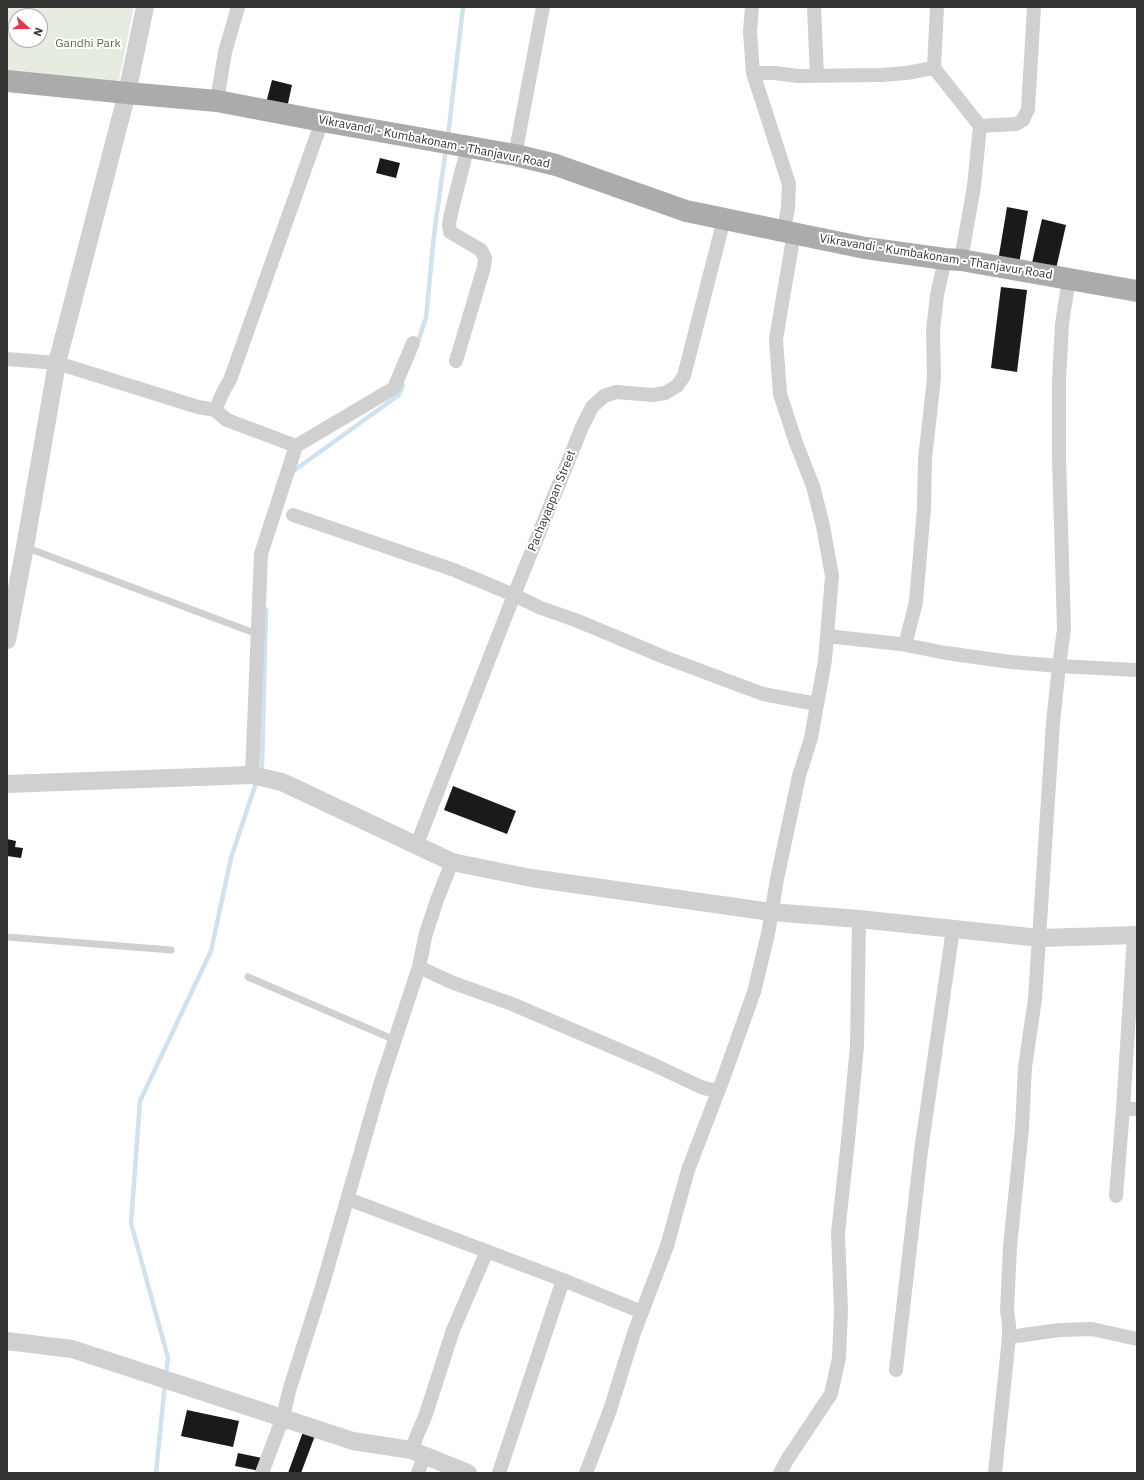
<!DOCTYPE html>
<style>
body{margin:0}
#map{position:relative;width:1144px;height:1480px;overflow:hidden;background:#fff;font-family:"IBM Plex Sans",sans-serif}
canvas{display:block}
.frame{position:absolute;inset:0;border:8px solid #333;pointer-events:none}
.north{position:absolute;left:8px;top:8px;width:40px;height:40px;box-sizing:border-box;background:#fff;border:1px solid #adadad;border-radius:50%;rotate:111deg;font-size:11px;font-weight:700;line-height:16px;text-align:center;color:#333}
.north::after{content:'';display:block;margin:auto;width:14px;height:18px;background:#e63946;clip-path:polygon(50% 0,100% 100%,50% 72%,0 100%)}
</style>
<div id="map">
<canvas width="1144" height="1480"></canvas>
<div class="frame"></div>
<div class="north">N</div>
</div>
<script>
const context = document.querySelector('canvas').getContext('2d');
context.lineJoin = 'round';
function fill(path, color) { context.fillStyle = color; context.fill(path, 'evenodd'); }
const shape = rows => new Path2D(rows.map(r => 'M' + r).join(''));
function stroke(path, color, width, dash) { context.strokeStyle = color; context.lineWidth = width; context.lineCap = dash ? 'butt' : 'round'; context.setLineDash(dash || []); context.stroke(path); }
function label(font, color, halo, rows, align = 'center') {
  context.font = font + ' "IBM Plex Sans",sans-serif'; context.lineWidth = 4; context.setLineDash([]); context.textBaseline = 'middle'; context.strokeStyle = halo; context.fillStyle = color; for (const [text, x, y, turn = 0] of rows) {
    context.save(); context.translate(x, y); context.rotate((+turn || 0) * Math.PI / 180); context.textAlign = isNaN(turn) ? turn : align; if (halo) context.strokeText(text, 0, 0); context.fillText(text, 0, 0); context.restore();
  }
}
const green = shape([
 [7,7,134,7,118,85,7,73],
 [16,16,40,16,40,40,16,40]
]);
const stream = shape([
 [448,136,463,7],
 [417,344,426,318,434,235,446,148],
 [292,472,399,395,403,385],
 [259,773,262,766,266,609],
 [166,1375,168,1358,131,1223,140,1101,211,951,231,858,257,780],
 [156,1473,165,1383]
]);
const building = shape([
 [272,80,292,85,287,108,266,103],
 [380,158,400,163,396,178,376,173],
 [1007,207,1028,211,1019,264,998,261],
 [1042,219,1066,225,1056,269,1032,263],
 [1001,287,1027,290,1017,372,991,368],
 [453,786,516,811,507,834,444,810],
 [7,839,16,841,15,847,23,848,21,858,7,856],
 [187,1410,239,1421,233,1447,181,1436],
 [304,1429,316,1433,301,1473,288,1473],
 [238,1453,262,1458,260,1471,235,1466]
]);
const service = shape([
 [25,547,257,634],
 [7,937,171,950],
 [248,977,395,1040]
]);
const minor = shape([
 [752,7,750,32,753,73,789,184,788,207,784,231],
 [814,7,817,76],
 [934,68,937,7],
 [753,73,775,73,798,76,881,75,906,73,934,68,980,126],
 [217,101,225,52,238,7],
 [515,155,543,7],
 [961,260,974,186,980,126,1016,124,1023,120,1028,109,1034,7],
 [7,359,57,363,198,407,215,410,224,390,230,380,322,121],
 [456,361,484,267,485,258,481,250,450,232,449,224,452,209,468,146],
 [215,410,227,420,296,446],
 [293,515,454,570,514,595,541,608,578,621,664,657,763,694,817,704],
 [827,636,900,644,946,653,1011,662,1059,666,1137,670],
 [905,645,916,602,924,508,925,459,934,378,933,331,937,295,945,259],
 [252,775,261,554,296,446,394,388,413,343],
 [417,844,514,595,582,427,592,407,604,396,616,392,653,395,665,393,677,386,684,376,724,219],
 [419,967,451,982,512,1004,652,1064,701,1087,718,1092],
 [1123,1109,1137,1109],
 [1116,1196,1123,1109,1134,936],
 [348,1199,563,1280,642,1312],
 [1009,1337,1060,1330,1092,1329,1137,1339],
 [896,1370,921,1151,953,929],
 [411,1450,426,1414,453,1330,487,1251],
 [262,1473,283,1417,289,1391,322,1287,380,1085,419,967,426,933,437,900,452,862],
 [418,1473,424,1456],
 [499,1473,563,1280],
 [586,1473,610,1410,634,1333,667,1246,688,1170,723,1079,754,992,768,934,777,879,799,776,811,738,825,660,832,576,823,526,813,486,796,443,780,394,776,339,794,233],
 [780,1473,787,1460,831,1394,839,1358,841,1311,838,1233,848,1141,857,1046,859,919],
 [995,1473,1009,1337,1009,1325,1007,1310,1010,1247,1022,1128,1025,1067,1035,999,1053,723,1059,666,1064,629,1059,458,1059,380,1062,324,1069,278]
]);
const tertiary = shape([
 [7,640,25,547,57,363,127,93,145,7],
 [7,784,252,775,282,782,452,862,531,878,771,912,859,919,1040,938,1137,935],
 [7,1341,72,1349,353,1441,411,1450,468,1473]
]);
const primary = shape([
 [7,81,127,93,217,101,322,121,515,155,556,165,686,211,865,248,945,259,961,260,1137,291]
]);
const parkNames = [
 ["Gandhi Park",88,44]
];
const streetNames = [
 ["Vikravandi - Kumbakonam - Thanjavur Road",434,142,11],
 ["Vikravandi - Kumbakonam - Thanjavur Road",936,257,9],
 ["Pachayappan Street",552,501,-68]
];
fill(green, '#e6ecdf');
stroke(stream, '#cfe2ee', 4.5);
fill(building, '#1a1a1a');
stroke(service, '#d0d0d0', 7);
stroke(minor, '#d0d0d0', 14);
stroke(tertiary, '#d0d0d0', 18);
stroke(primary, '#ababab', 22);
label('12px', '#56703f', '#fff', parkNames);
label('12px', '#333', '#fff', streetNames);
</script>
